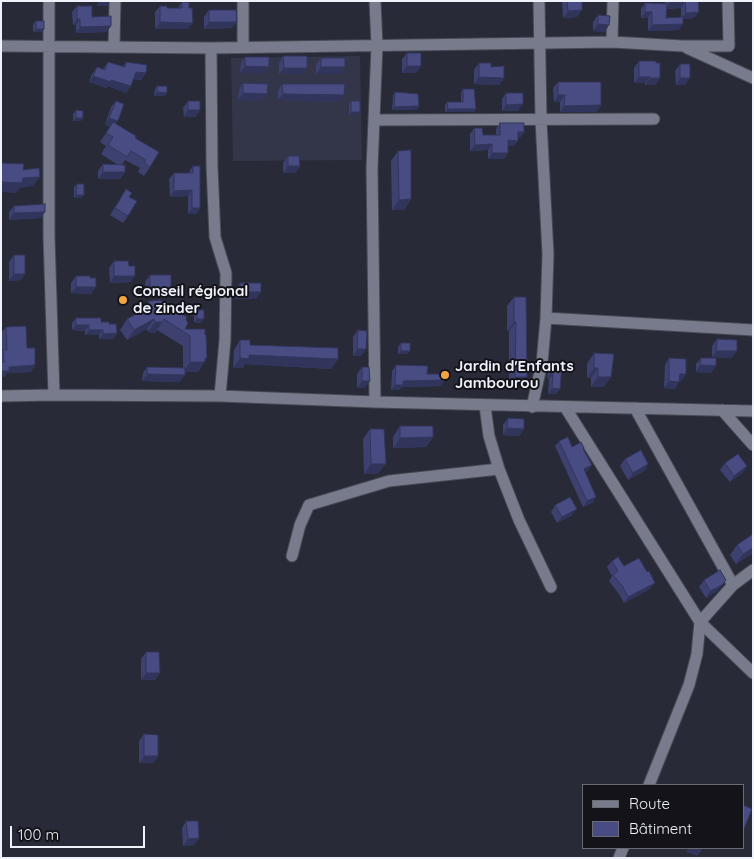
<!DOCTYPE html>
<meta charset="utf-8">
<style>
body{margin:0}
#map{position:relative;width:754px;height:859px;overflow:hidden;background:#282a38;font-family:Quicksand,sans-serif}
canvas{display:block}
.frame{position:absolute;inset:0;border:2px solid #f0f2fb;pointer-events:none}
.legend{position:absolute;left:582px;top:784px;width:162px;height:65px;box-sizing:border-box;background:#131319;border:1px solid #6b6c73;margin:0;padding:6px 9px;list-style:none;font-size:15px;color:#f0f2fb}
.legend li{display:flex;align-items:center;gap:10px;height:25px}
.legend b{width:25px;border:1px solid #6b6c73}
.scale{position:absolute;left:10px;top:826px;width:135px;height:22px;box-sizing:border-box;border:2px solid #f0f2fb;border-top:0;padding-left:6px;font-size:15px;line-height:18px;white-space:nowrap;color:#f0f2fb;-webkit-text-stroke:4px #131319;paint-order:stroke}
</style>
<div id="map">
<canvas width="754" height="859"></canvas>
<div class="frame"></div>
<ul class="legend">
<li><b style="height:6px;background:#787b8b"></b>Route</li>
<li><b style="height:14px;background:#484c82"></b>Bâtiment</li>
</ul>
<div class="scale">100 m</div>
</div>
<script>
const context = document.querySelector('canvas').getContext('2d');
context.lineJoin = 'round';
function fill(path, color) { context.fillStyle = color; context.fill(path, 'evenodd'); }
const shape = rows => new Path2D(rows.map(r => 'M' + r).join(''));
function stroke(path, color, width, dash) { context.strokeStyle = color; context.lineWidth = width; context.lineCap = dash ? 'butt' : 'round'; context.setLineDash(dash || []); context.stroke(path); }
function label(font, color, halo, rows, align = 'center') {
  context.font = font + ' Quicksand,sans-serif'; context.lineWidth = 4; context.setLineDash([]); context.textBaseline = 'middle'; context.strokeStyle = halo; context.fillStyle = color; for (const [text, x, y, turn = 0] of rows) {
    context.save(); context.translate(x, y); context.rotate((+turn || 0) * Math.PI / 180); context.textAlign = isNaN(turn) ? turn : align; if (halo) context.strokeText(text, 0, 0); context.fillText(text, 0, 0); context.restore();
  }
}
const built = shape([
 [360,56,362,160,233,161,231,58]
]);
const minor = shape([
 [49,1,49,237,54,395],
 [243,1,243,47],
 [375,1,377,46,372,168,375,402],
 [612,42,613,1],
 [1,46,211,48,612,42,683,46,729,46,728,1],
 [114,46,115,1],
 [211,48,212,166,215,237,226,273,225,340,220,396],
 [687,48,753,78],
 [374,120,654,119],
 [546,318,753,330],
 [1,396,54,395,220,396,375,402,753,411],
 [485,406,489,436,499,469,519,520,551,587],
 [532,407,542,363,546,318,548,254,541,120,539,1],
 [565,407,700,622,753,673],
 [635,408,733,585],
 [722,410,753,445],
 [292,556,300,525,309,505,389,481,499,469],
 [649,785,689,685,697,654,700,622,733,585,753,570],
 [619,858,623,848]
]);
const wall = shape([
 [562,1,582,1,577,17,563,18],
 [665,1,698,1,694,18,683,19,679,30,648,31,648,18,641,18,641,9,645,3,665,4],
 [681,8,681,17,666,18,667,9],
 [182,2,189,8,188,29,155,29,155,12,160,6,167,8,178,8],
 [77,6,92,17,107,32,76,33,76,25,73,25,72,12],
 [209,10,232,28,204,29,204,17],
 [598,15,605,32,593,31,593,22],
 [36,21,44,29,42,32,33,32,33,24],
 [407,53,421,66,416,73,402,73,402,59],
 [283,56,303,74,279,74,279,63],
 [245,57,264,73,240,73,241,63],
 [321,58,340,74,316,74,316,65],
 [639,61,660,78,655,85,645,85,645,83,634,83,634,68],
 [108,62,123,67,126,62,146,73,141,80,133,79,126,93,108,86,106,88,89,82,92,74,97,67,103,69],
 [479,63,491,67,504,78,499,85,474,84,474,70],
 [680,64,685,85,676,85,675,71],
 [558,82,597,112,560,112,560,102,554,102,553,88],
 [243,83,267,94,263,101,238,100,239,90],
 [282,84,340,102,278,100,278,91],
 [157,86,167,93,164,96,154,96,155,89],
 [463,89,476,109,474,112,445,112,445,105,447,102,461,102,461,92],
 [395,92,417,110,392,110,393,95],
 [506,93,518,111,502,111,502,99],
 [116,101,116,124,135,138,150,167,144,176,138,172,140,168,125,160,122,165,125,172,120,179,98,179,98,171,103,164,118,165,101,154,106,146,100,142,110,127,105,125,111,107],
 [188,101,196,117,184,117,183,108],
 [351,101,358,115,349,115,349,105],
 [76,110,81,121,73,121,73,114],
 [500,123,524,132,520,138,518,137,514,146,508,146,508,153,504,159,488,159,488,150,470,151,470,134,474,128,483,135,496,135,496,129],
 [398,151,411,199,404,210,392,210,391,161],
 [288,156,300,166,295,173,283,173,283,163],
 [193,166,200,208,196,214,188,214,188,196,170,197,169,179,174,173,189,173,189,172],
 [77,184,81,198,74,198,74,187],
 [126,189,129,197,128,216,123,223,110,215],
 [14,206,45,212,40,218,9,220,9,212],
 [14,255,21,280,9,281,9,262],
 [114,261,129,266,135,276,130,282,110,283,109,268],
 [150,275,166,296,145,294,145,282],
 [76,276,91,294,71,293,71,283],
 [240,283,256,299,235,299,235,290],
 [514,297,521,386,509,386,509,331,507,331,507,306],
 [149,301,161,301,168,305,186,320,185,329,205,360,198,372,185,372,180,382,142,381,143,373,147,367,183,368,183,346,157,330,155,333,148,332,147,329,127,340,120,330,127,319,142,311],
 [197,310,201,323,194,322,194,313],
 [76,318,109,324,117,333,113,339,99,339,99,335,85,335,85,331,72,330,72,323],
 [6,327,27,348,35,365,31,372,7,373,4,377,1,377,1,333],
 [358,330,366,349,361,356,353,356,353,337],
 [717,339,732,358,712,357,712,346],
 [240,340,250,345,338,359,331,369,245,364,243,368,233,368,234,350],
 [401,343,407,354,398,354,398,347],
 [594,353,604,387,591,387,591,378,587,378,587,364],
 [669,358,686,374,681,381,679,381,675,389,664,388,665,365],
 [701,358,711,373,696,372,696,364],
 [396,365,427,374,441,386,402,387,399,390,391,390,392,371],
 [552,365,560,389,556,394,548,394,549,379,547,379,548,371],
 [362,367,365,388,357,388,357,374],
 [508,418,524,429,519,436,503,435,503,425],
 [400,426,433,437,426,447,393,448,393,437],
 [370,429,378,474,364,474,363,439],
 [559,441,572,447,584,448,583,450,588,471,585,472,596,497,592,503,583,507,555,446],
 [625,459,648,464,644,471,628,480,620,466],
 [725,463,747,466,742,473,730,482,720,470],
 [555,505,572,515,557,523,551,512],
 [753,534,753,553,736,564,730,555,737,545],
 [612,561,624,566,650,589,624,603,619,594,609,581,612,576,607,567],
 [704,580,726,580,717,591,706,598,699,587],
 [146,652,160,673,155,680,141,680,141,659],
 [144,734,158,756,153,763,139,763,139,741],
 [186,821,199,838,194,845,183,846,182,828]
]);
const shadedWall = shape([
 [99,1,110,1,107,6,96,6],
 [685,1,681,8,666,9,670,2],
 [582,10,577,17,563,18,568,11],
 [645,12,652,12,648,18,641,18],
 [699,12,694,18,681,19,686,13],
 [77,19,80,19,76,25,73,25],
 [160,22,193,23,188,29,155,29],
 [209,22,237,22,232,28,204,29],
 [598,24,609,25,605,32,593,31],
 [683,24,679,30,648,31,652,25],
 [111,26,107,32,76,33,80,27],
 [36,29,44,29,42,32,33,32],
 [245,66,269,67,264,73,240,73],
 [407,66,421,66,416,73,402,73],
 [321,67,345,67,340,74,316,74],
 [284,68,307,68,303,74,279,74],
 [136,72,146,73,141,80,131,78],
 [93,76,111,80,131,86,126,93,108,86,106,88,89,82],
 [479,77,504,78,499,85,474,84],
 [639,77,650,77,645,83,634,83],
 [650,78,660,78,655,85,645,85],
 [680,78,690,78,685,85,676,85],
 [157,92,167,93,164,96,154,96],
 [243,93,267,94,263,101,238,100],
 [283,94,344,95,340,102,278,100],
 [558,95,565,95,560,102,554,102],
 [523,104,518,111,502,111,506,105],
 [601,105,597,112,560,112,564,106],
 [419,106,417,110,392,110,394,107],
 [448,109,476,109,474,112,445,112],
 [188,110,200,110,196,117,184,117],
 [351,112,360,112,358,115,349,115],
 [76,118,83,118,81,121,73,121],
 [109,118,118,121,113,128,105,125],
 [518,132,524,132,520,138,514,137],
 [508,140,518,141,514,146,504,146],
 [492,144,488,150,470,151,475,145],
 [492,153,508,153,504,159,488,159],
 [288,166,300,166,295,173,283,173],
 [103,172,125,172,120,179,98,179],
 [40,177,33,186,20,188,16,193,1,192,1,182,23,178],
 [192,190,188,196,170,197,174,191],
 [76,195,84,195,81,198,74,198],
 [411,199,404,210,392,210,399,200],
 [192,208,200,208,196,214,188,214],
 [45,212,40,218,9,220,14,213],
 [14,274,25,274,21,280,9,281],
 [114,276,135,276,130,282,110,283],
 [76,287,96,287,91,294,71,293],
 [150,287,171,289,166,296,145,294],
 [240,292,261,292,256,299,235,299],
 [154,319,147,329,127,340,134,330],
 [197,319,204,319,201,323,194,322],
 [155,322,162,322,155,333,148,332],
 [514,322,516,322,509,331,507,331],
 [76,325,89,325,85,331,72,330],
 [89,330,103,330,99,335,85,335],
 [117,333,113,339,99,339,103,334],
 [357,349,366,349,361,356,353,356],
 [401,351,410,351,407,354,398,354],
 [716,351,737,351,732,358,712,357],
 [249,355,338,359,331,369,245,364,243,368,233,368,240,358],
 [207,358,198,372,183,372,190,362],
 [35,365,31,372,7,373,4,377,1,377,1,371,9,367],
 [700,365,716,366,711,373,696,372],
 [594,368,598,368,591,378,587,378],
 [551,373,553,373,549,379,547,379],
 [147,374,185,375,180,382,142,381],
 [680,374,686,374,681,381,675,381],
 [515,377,527,377,521,386,509,386],
 [598,377,611,377,604,387,591,387],
 [445,380,441,386,402,387,399,390,391,390,395,385,403,381],
 [362,381,370,381,365,388,357,388],
 [669,381,679,382,675,389,664,388],
 [552,388,560,389,556,394,548,394],
 [507,428,524,429,519,436,503,435],
 [433,437,426,447,393,448,400,438],
 [371,464,386,464,378,474,364,474],
 [648,464,644,471,628,480,633,473],
 [592,465,588,471,580,475,584,469],
 [747,466,742,473,730,482,734,476],
 [596,497,592,503,583,507,587,501],
 [577,509,572,515,557,523,562,517],
 [753,548,753,553,736,564,743,554],
 [726,580,717,591,706,598,710,591],
 [655,583,650,589,624,603,628,597],
 [146,673,160,673,155,680,141,680],
 [144,756,158,756,153,763,139,763],
 [199,838,194,845,183,846,188,839],
 [689,848,698,848,702,850,697,856,686,852]
]);
const building = shape([
 [567,1,582,1,582,10,568,11,567,1],
 [685,1,698,1,699,12,686,13,685,1],
 [182,2,189,2,189,8,192,8,193,23,160,22,160,6,167,6,167,8,182,8,182,2],
 [645,3,667,4,666,18,683,17,683,24,652,25,652,12,645,12,645,3],
 [77,6,92,6,92,17,111,16,111,26,80,27,80,19,77,19,77,6],
 [209,10,236,10,237,22,209,22,209,10],
 [598,15,610,16,609,25,598,24,598,15],
 [36,21,44,21,44,29,36,29,36,21],
 [407,53,421,53,421,66,407,66,407,53],
 [283,56,307,56,307,68,284,68,283,56],
 [245,57,269,57,269,67,245,66,245,57],
 [321,58,345,58,345,67,321,67,321,58],
 [639,61,656,61,656,63,660,63,660,78,650,78,650,77,639,77,639,61],
 [108,62,125,67,126,62,147,65,146,73,136,72,131,86,111,80,111,82,93,76,97,67,105,70,108,62],
 [479,63,491,63,491,67,504,66,504,78,479,77,479,63],
 [680,64,690,64,690,78,680,78,680,64],
 [558,82,601,82,601,105,564,106,565,95,558,95,558,82],
 [243,83,268,84,267,94,243,93,243,83],
 [282,84,345,84,344,95,283,94,282,84],
 [157,86,167,86,167,93,157,92,157,86],
 [463,89,474,89,476,109,448,109,447,102,463,102,463,89],
 [395,92,418,94,419,106,394,107,395,92],
 [506,93,523,93,523,104,506,105,506,93],
 [116,101,124,104,118,121,109,118,116,101],
 [188,101,200,101,200,110,188,110,188,101],
 [351,101,360,101,360,112,351,112,351,101],
 [76,110,83,111,83,118,76,118,76,110],
 [113,122,136,136,135,138,159,152,150,167,144,163,146,160,131,151,127,157,108,145,113,137,106,133,113,122],
 [500,123,524,123,524,132,518,132,518,141,508,140,508,153,492,153,492,144,475,145,474,128,482,128,483,135,500,135,500,123],
 [411,150,411,199,399,200,398,151,411,150],
 [288,156,299,156,300,166,288,166,288,156],
 [1,163,24,164,23,170,39,168,40,177,23,178,22,183,1,182,1,163],
 [103,164,125,165,125,172,103,172,103,164],
 [193,166,200,166,200,208,192,208,192,190,174,191,174,173,193,173,193,166],
 [77,184,84,184,84,195,76,195,77,184],
 [126,189,132,193,129,197,137,201,128,216,115,208,126,189],
 [45,204,45,212,14,213,14,206,45,204],
 [14,255,25,255,25,274,14,274,14,255],
 [114,261,128,261,129,266,135,266,135,276,114,276,114,261],
 [150,275,171,275,171,289,150,287,150,275],
 [76,276,90,276,90,278,96,278,96,287,76,287,76,276],
 [240,283,261,283,261,292,240,292,240,283],
 [514,297,526,297,527,377,515,377,516,322,514,322,514,297],
 [161,300,161,301,168,302,168,305,172,306,171,308,187,317,186,320,188,323,185,329,205,329,205,335,206,335,207,358,205,358,205,362,190,362,190,336,164,319,162,322,155,322,154,319,134,330,127,319,147,308,146,305,149,305,149,301,161,300],
 [197,310,204,310,204,319,197,319,197,310],
 [76,318,101,318,101,322,109,322,109,324,116,324,117,333,103,334,103,330,89,330,89,325,76,325,76,318],
 [26,326,27,348,35,348,35,365,9,367,9,371,1,371,1,362,4,362,3,350,7,350,6,327,26,326],
 [358,330,367,331,366,349,357,349,358,330],
 [717,339,737,340,737,351,716,351,717,339],
 [240,340,250,340,250,345,338,348,338,359,249,355,249,359,240,358,240,340],
 [401,343,410,343,410,351,401,351,401,343],
 [594,353,614,354,611,377,598,377,598,368,594,368,594,353],
 [669,358,686,359,686,374,680,374,679,382,669,381,669,358],
 [701,358,716,358,716,366,700,365,701,358],
 [396,365,428,366,427,374,445,374,445,380,403,381,403,385,395,385,396,365],
 [552,365,562,365,560,389,552,388,553,373,551,373,552,365],
 [147,367,185,368,185,375,147,374,147,367],
 [362,367,369,367,370,381,362,381,362,367],
 [508,418,524,419,524,429,507,428,508,418],
 [400,426,433,426,433,437,400,438,400,426],
 [370,429,384,429,386,464,371,464,370,429],
 [568,437,572,447,581,442,584,448,583,449,592,465,584,469,596,497,587,501,559,441,568,437],
 [641,450,648,464,633,473,625,459,641,450],
 [738,454,747,466,734,476,725,463,738,454],
 [570,497,577,509,562,517,555,505,570,497],
 [753,534,753,548,743,554,737,545,753,534],
 [618,557,624,566,639,558,647,572,649,571,655,583,628,597,623,587,613,575,618,571,612,561,618,557],
 [720,570,726,580,722,585,710,591,704,580,720,570],
 [146,652,159,652,160,673,146,673,146,652],
 [144,734,158,735,158,756,144,756,144,734],
 [743,805,752,809,744,829,743,829,743,805],
 [186,821,198,821,199,838,188,839,186,821]
]);
const markers = [
 [123,300,5,"#f3a442"],
 [445,375,5,"#f3a442"]
];
const poiNames = [
 ["Conseil régional",133,291],
 ["de zinder",133,308],
 ["Jardin d'Enfants",455,366],
 ["Jambourou",455,383]
];
fill(built, '#333649');
stroke(minor, '#474954', 13);
stroke(minor, '#787b8b', 11);
fill(wall, '#3e4170');
fill(shadedWall, '#32355b');
fill(building, '#484c82');
stroke(building, '#32355b', 1);
for (const [x, y, r, color] of markers) { const dot = new Path2D(); dot.arc(x, y, r, 0, 2 * Math.PI); context.fillStyle = color; context.fill(dot); stroke(dot, '#131319', 2); }
label('bold 15px', '#f0f2fb', '#131319', poiNames, 'left');
</script>
